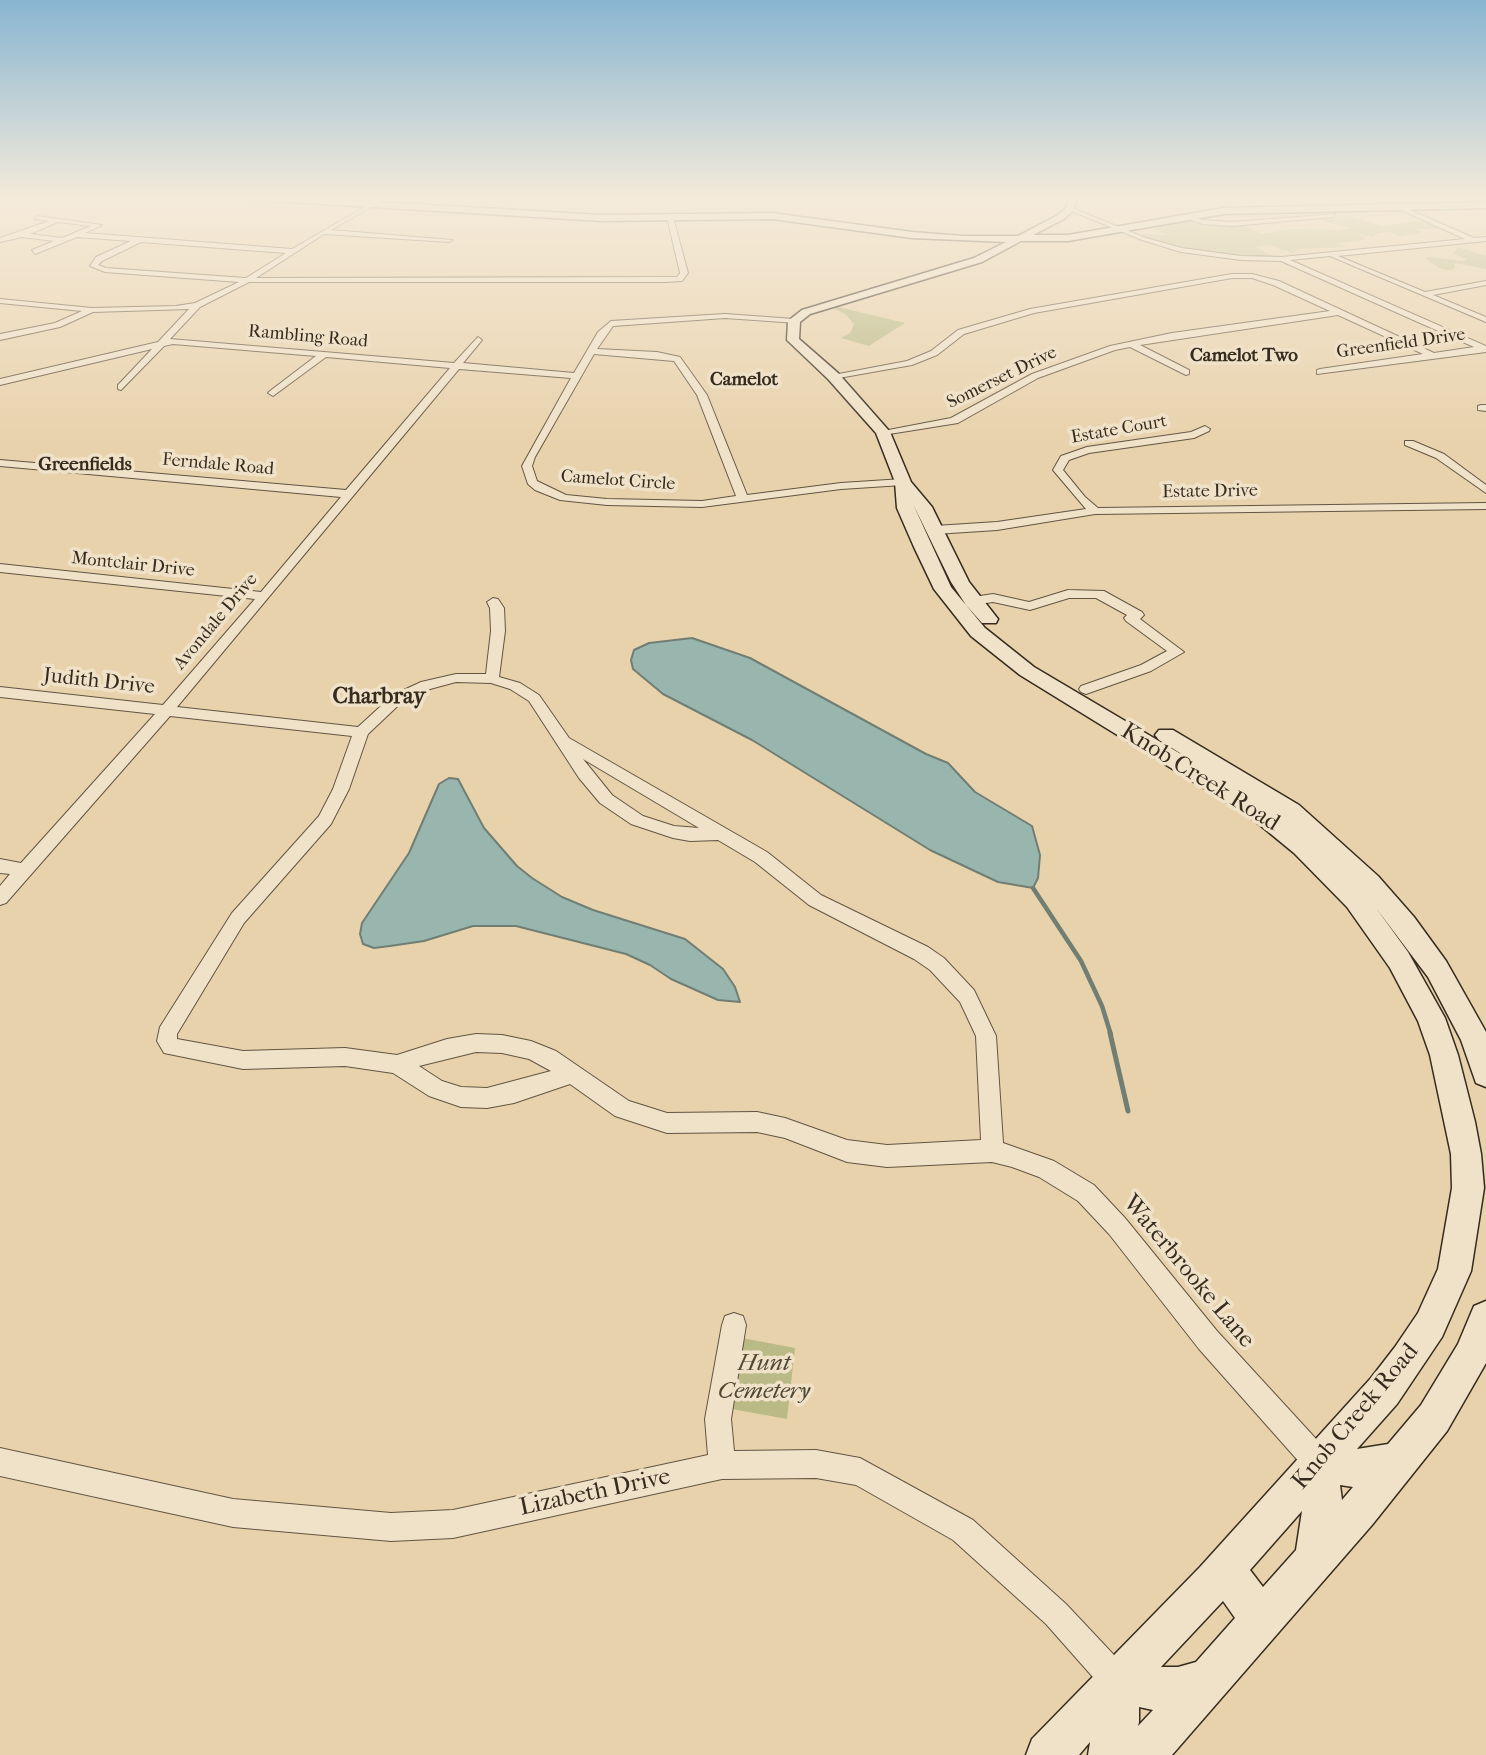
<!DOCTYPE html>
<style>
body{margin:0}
canvas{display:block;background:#e8d2ac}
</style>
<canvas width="1486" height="1755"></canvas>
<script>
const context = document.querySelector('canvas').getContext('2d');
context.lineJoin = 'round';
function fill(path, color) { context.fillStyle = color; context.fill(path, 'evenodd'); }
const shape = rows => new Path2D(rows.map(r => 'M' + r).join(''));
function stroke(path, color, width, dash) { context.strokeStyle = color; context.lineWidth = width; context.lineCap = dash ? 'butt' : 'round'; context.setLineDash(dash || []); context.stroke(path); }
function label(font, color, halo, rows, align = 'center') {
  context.font = font + ' "IM FELL French Canon",serif'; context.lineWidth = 7; context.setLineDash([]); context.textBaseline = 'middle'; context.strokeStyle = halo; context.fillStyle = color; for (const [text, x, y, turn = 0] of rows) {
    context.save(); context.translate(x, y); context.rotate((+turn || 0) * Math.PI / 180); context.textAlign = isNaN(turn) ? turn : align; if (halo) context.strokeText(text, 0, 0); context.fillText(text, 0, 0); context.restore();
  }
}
const green = shape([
 [1241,197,1364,197,1385,205,1327,206,1284,201,1246,202,1240,201,1245,199],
 [1346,215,1383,226,1415,221,1435,225,1439,229,1416,229,1422,233,1399,236,1390,232,1378,233,1373,237,1355,233,1365,237,1364,240,1337,243,1345,247,1295,249,1297,251,1292,253,1270,245,1255,247,1277,258,1202,251,1146,239,1141,234,1167,235,1154,228,1189,221,1216,226,1243,225,1261,234,1290,229,1339,230,1352,228,1324,222,1324,220],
 [1458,247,1486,256,1486,269,1455,263,1455,268,1449,270,1439,268,1426,259,1427,257,1465,261,1467,259,1453,254],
 [834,306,905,323,869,346,841,338,850,333,854,324,845,314,833,308],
 [742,1338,795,1348,787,1419,732,1409]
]);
const water = shape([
 [692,638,750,658,926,754,948,763,975,792,1032,826,1040,855,1038,878,1033,888,998,882,930,850,752,740,663,694,633,669,631,660,634,650,649,643,692,638],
 [449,778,458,779,484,828,517,866,532,878,562,897,593,910,685,939,723,969,735,987,740,1002,718,1000,671,979,650,965,626,954,516,926,473,926,424,941,390,946,374,948,363,944,360,934,362,923,409,853,439,784,449,778]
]);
const streamFar1 = shape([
 [1033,888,1081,961,1102,1006,1111,1035]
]);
const stream = shape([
 [1110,1033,1128,1111]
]);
const street = shape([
 [382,197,389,197,331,230,452,240,449,242,324,234,256,278,677,277,680,273,667,217,670,215,673,217,688,273,682,281,666,282,249,282,200,307,170,339,454,363,478,337,482,340,463,363,574,373,598,332,611,321,725,314,794,319,797,323,725,318,613,326,597,349,657,352,680,357,707,395,747,495,841,483,903,479,908,482,903,485,841,489,702,507,607,505,560,500,535,490,528,484,522,466,571,378,459,369,177,707,358,727,393,695,421,682,456,674,486,674,491,631,490,608,487,602,493,598,498,599,504,608,505,631,499,677,520,683,539,695,569,738,767,852,821,895,928,947,944,958,974,990,996,1036,1003,1143,1054,1161,1094,1185,1125,1218,1217,1331,1329,1453,1333,1463,1329,1473,1319,1477,1309,1473,1199,1349,1109,1234,1078,1201,1039,1177,1012,1167,992,1162,887,1167,847,1162,785,1138,757,1132,667,1133,615,1116,570,1084,514,1103,487,1108,461,1107,429,1096,393,1073,345,1066,243,1069,164,1053,157,1041,160,1027,232,913,319,816,333,789,352,736,170,716,6,903,0,905,0,886,10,874,0,873,0,859,21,863,155,714,0,697,0,687,163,705,255,599,0,572,0,564,261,592,341,497,0,466,0,460,346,490,450,368,326,357,273,396,268,393,270,391,316,356,173,344,164,346,121,390,118,389,118,385,152,349,0,385,0,379,158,342,189,309,93,312,60,327,0,340,0,334,55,323,82,311,0,303,0,299,92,308,176,306,195,303,239,282,105,272,90,266,96,257,131,241,77,237,35,254,32,250,54,241,22,237,0,242,0,238,49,221,35,219,37,216,102,225,85,233,292,249,382,197],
 [58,222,91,226,62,238,30,234,58,222],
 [141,242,286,253,246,278,106,268,98,265,102,261,141,242],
 [594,354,674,361,697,395,736,496,702,501,607,499,566,495,537,481,532,466,535,457,594,354],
 [456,682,491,683,510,689,529,701,579,778,600,803,631,824,673,838,690,841,718,840,755,862,809,905,914,959,930,970,960,1002,976,1036,981,1140,887,1145,847,1140,785,1118,757,1112,667,1113,629,1101,556,1051,531,1041,502,1035,476,1034,447,1039,397,1055,345,1048,243,1051,177,1039,177,1034,244,923,331,824,349,789,368,734,403,701,430,689,456,682],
 [583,759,699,828,674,826,643,816,612,795,583,759],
 [476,1052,502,1053,529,1059,551,1071,487,1088,461,1087,442,1081,419,1066,476,1052],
 [1401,206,1474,238,1486,237,1486,241,1338,256,1425,292,1486,281,1486,285,1433,295,1486,317,1486,322,1330,256,1290,260,1486,346,1486,352,1317,374,1317,370,1320,369,1423,354,1338,315,1140,345,1189,370,1189,374,1186,375,1130,347,1115,350,1038,378,958,423,883,435,878,432,951,418,1032,374,1110,346,1172,333,1330,311,1273,285,1252,278,1232,278,1034,313,964,334,937,355,912,365,833,379,828,376,907,361,931,351,958,330,1030,309,1232,274,1252,274,1279,281,1434,353,1474,347,1281,261,1241,260,1181,252,1142,240,1067,209,1072,208,1146,238,1182,248,1241,256,1282,257,1465,239,1399,209,1401,206],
 [1335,214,1333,217,1232,226,1203,224,1182,217,1185,215,1203,220,1232,222,1335,214],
 [1481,405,1486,405,1486,411,1478,410,1478,406,1481,405],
 [1205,426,1210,429,1209,431,1194,438,1089,453,1069,460,1063,470,1085,497,1098,508,1486,503,1486,509,1095,514,997,530,935,534,929,530,935,526,997,522,1086,509,1053,470,1061,456,1087,447,1191,432,1205,426],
 [1405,441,1413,441,1444,454,1486,485,1486,493,1436,458,1405,445,1405,441],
 [1068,590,1104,591,1142,612,1144,615,1140,619,1184,652,1151,671,1086,694,1081,692,1079,689,1081,686,1141,665,1167,651,1126,621,1124,618,1127,615,1096,598,1069,598,1030,610,993,602,972,605,966,601,967,598,993,594,1029,602,1068,590],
 [734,1313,743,1316,746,1325,731,1419,734,1451,816,1450,860,1458,973,1520,1066,1604,1129,1671,1133,1682,1129,1693,1118,1697,1107,1693,1046,1624,953,1540,856,1485,816,1478,722,1479,453,1538,391,1541,233,1527,0,1476,0,1448,233,1499,391,1513,453,1510,708,1455,705,1419,722,1325,725,1316,734,1313]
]);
const secondary = shape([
 [252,197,292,197,602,215,772,213,912,232,963,236,1018,236,1058,215,1066,208,1069,197,1077,197,1073,211,1064,219,1033,235,1068,235,1224,208,1486,202,1486,208,1224,214,1068,241,1021,241,982,262,810,314,800,322,799,339,838,373,890,432,911,482,932,507,969,582,998,619,996,623,982,623,966,605,951,582,913,504,951,587,985,628,1034,667,1196,763,1159,740,1155,735,1159,730,1173,730,1299,805,1378,876,1414,917,1446,961,1486,1032,1486,1087,1476,1083,1461,1040,1428,977,1376,908,1408,952,1445,1018,1458,1055,1475,1122,1481,1154,1484,1188,1471,1271,1442,1337,1397,1404,1357,1449,1388,1444,1421,1405,1458,1344,1474,1306,1486,1301,1486,1363,1447,1431,1372,1525,1172,1755,1088,1755,1090,1742,1079,1755,1026,1755,1032,1739,1200,1567,1371,1378,1395,1347,1418,1313,1438,1269,1452,1188,1451,1154,1430,1055,1418,1021,1390,968,1347,907,1294,853,1249,816,1020,675,971,636,934,589,914,547,897,508,895,482,876,433,828,379,787,340,788,321,802,310,974,258,1006,242,912,238,772,219,602,221,256,200,252,197],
 [1340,1485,1353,1487,1342,1500,1340,1485],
 [1302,1511,1296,1550,1263,1587,1250,1570,1302,1511],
 [1223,1601,1235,1618,1196,1662,1178,1667,1161,1667,1223,1601],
 [1139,1707,1153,1710,1138,1726,1139,1722,1139,1707]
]);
const farStreetnames = [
 ["Rambling Road",308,337,5],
 ["Greenfield Drive",1401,344,-8],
 ["Somerset Drive",1002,378,-26],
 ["Estate Court",1119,430,-10],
 ["Ferndale Road",218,465,5],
 ["Camelot Circle",618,481,4],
 ["Estate Drive",1210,492,-1],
 ["Montclair Drive",133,565,6],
 ["Avondale Drive",216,622,-50]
];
const farNeighbourhoodnames = [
 ["Camelot Two",1244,356],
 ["Camelot",744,380],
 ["Greenfields",85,465]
];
const streetNames = [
 ["Judith Drive",99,682,6]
];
const neighbourhoodNames = [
 ["Charbray",379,697]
];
const nearStreetnames = [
 ["Knob Creek Road",1200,778,32],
 ["Waterbrooke Lane",1188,1272,50],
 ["Knob Creek Road",1356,1417,-50],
 ["Lizabeth Drive",595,1493,-12]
];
const nearParknames = [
 ["Hunt",764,1364],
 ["Cemetery",764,1392]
];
fill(green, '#baba86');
fill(water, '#98b6ae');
stroke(water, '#707e74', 2);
stroke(streamFar1, '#707e74', 4.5);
stroke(stream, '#707e74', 5);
stroke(street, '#625542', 2);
stroke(secondary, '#352b1e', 3);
fill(street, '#f0e2c9');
fill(secondary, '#f0e2c9');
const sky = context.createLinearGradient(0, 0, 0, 442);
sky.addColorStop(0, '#88b5d1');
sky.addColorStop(0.45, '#f5ebda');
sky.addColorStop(1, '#f5ebda00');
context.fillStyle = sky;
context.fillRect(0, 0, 1486, 442);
label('18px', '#352b1e', '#f0e2c9', farStreetnames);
label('bold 19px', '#352b1e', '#f0e2c9', farNeighbourhoodnames);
label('21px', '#352b1e', '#f0e2c9', streetNames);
label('bold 23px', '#352b1e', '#f0e2c9', neighbourhoodNames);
label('24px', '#352b1e', '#f0e2c9', nearStreetnames);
label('italic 24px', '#504833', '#f0e2c9', nearParknames);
</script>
